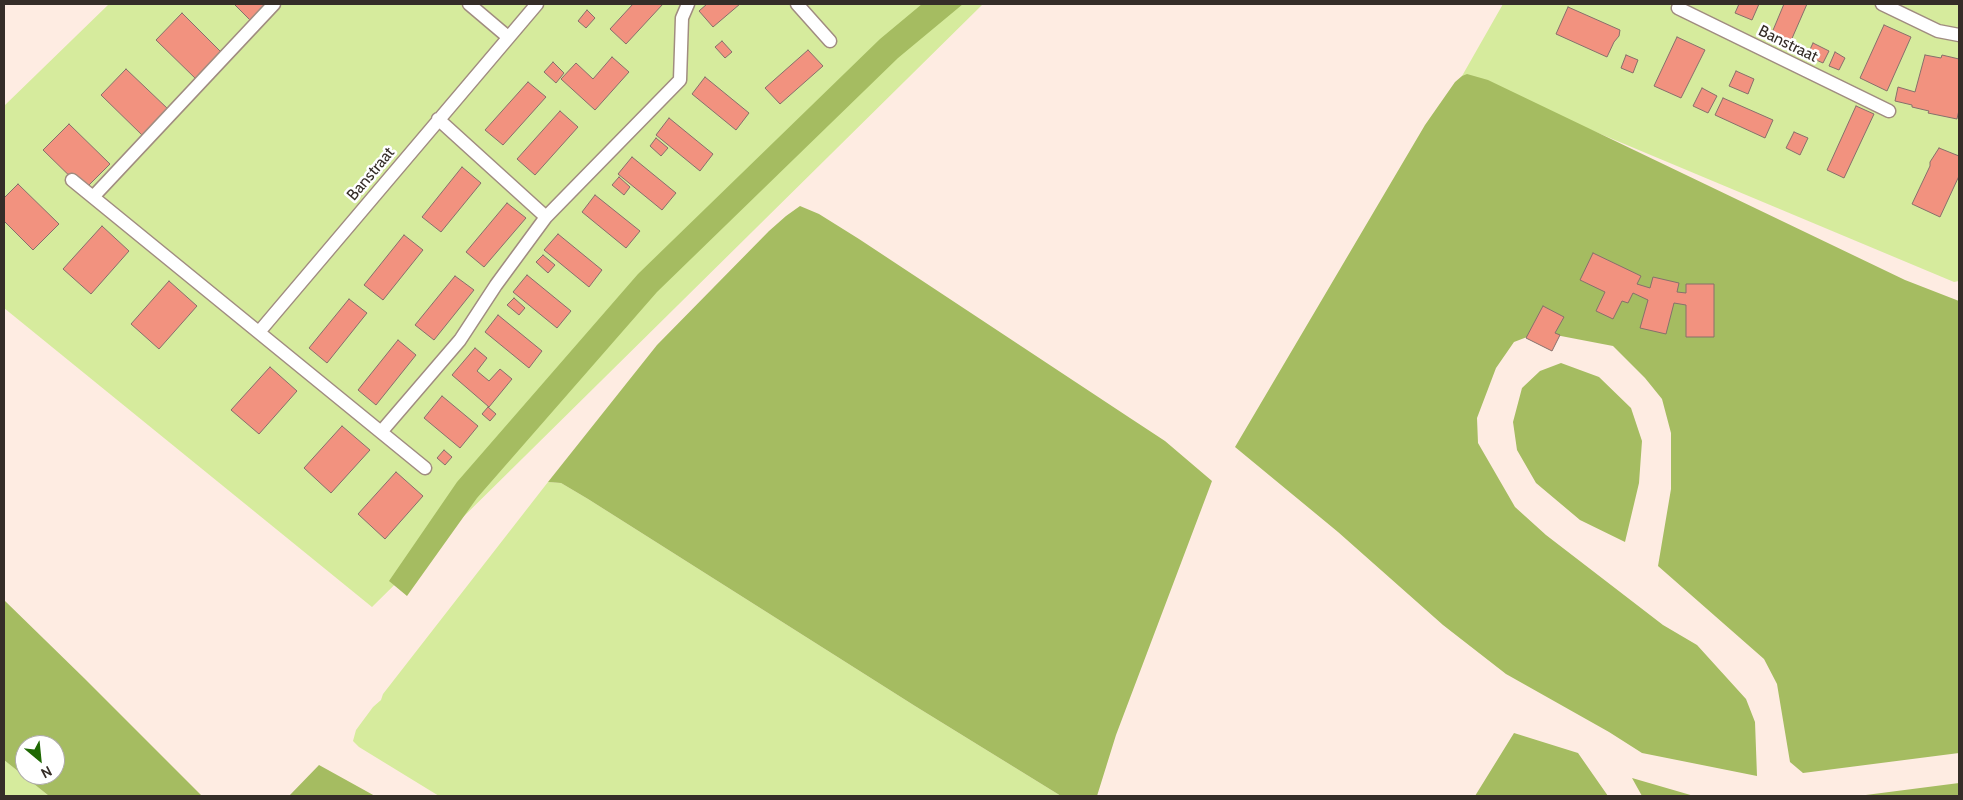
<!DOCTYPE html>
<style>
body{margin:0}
#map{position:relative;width:1963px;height:800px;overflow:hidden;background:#feece2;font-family:Cabin,sans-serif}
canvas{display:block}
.frame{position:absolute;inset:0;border:5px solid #352d28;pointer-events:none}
.north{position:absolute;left:15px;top:735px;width:50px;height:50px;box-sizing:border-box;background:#fff;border:1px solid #aeaba9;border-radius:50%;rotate:152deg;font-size:14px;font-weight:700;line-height:20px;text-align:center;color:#352d28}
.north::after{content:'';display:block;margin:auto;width:18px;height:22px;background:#1f6903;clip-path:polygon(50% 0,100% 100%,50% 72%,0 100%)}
</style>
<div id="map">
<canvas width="1963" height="800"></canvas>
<div class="frame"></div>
<div class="north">N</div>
</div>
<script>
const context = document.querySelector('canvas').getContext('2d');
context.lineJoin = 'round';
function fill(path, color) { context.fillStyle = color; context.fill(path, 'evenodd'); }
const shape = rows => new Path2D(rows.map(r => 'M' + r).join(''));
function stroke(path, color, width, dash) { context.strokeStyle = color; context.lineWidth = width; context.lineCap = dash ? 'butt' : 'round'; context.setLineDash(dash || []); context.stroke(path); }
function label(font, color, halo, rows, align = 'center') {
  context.font = font + ' Cabin,sans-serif'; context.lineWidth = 5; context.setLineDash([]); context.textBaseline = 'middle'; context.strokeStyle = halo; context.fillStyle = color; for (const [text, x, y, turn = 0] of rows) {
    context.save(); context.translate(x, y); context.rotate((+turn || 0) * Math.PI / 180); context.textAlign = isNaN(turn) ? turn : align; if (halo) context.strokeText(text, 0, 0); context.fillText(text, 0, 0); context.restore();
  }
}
const green = shape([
 [109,4,983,4,372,607,4,308,4,106],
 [1503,4,1959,4,1959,281,1954,282,1462,76],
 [548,482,561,483,588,499,915,706,1061,796,439,796,359,747,353,741,356,730,373,707,381,700,383,694],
 [4,760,49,796,4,796]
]);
const forest = shape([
 [922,4,963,4,898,58,657,292,477,498,407,596,389,581,457,482,638,274,880,39],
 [1467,74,1488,80,1905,280,1959,301,1959,753,1803,773,1790,762,1777,684,1764,659,1658,566,1671,489,1671,433,1662,399,1645,378,1613,346,1540,332,1514,342,1496,368,1477,418,1478,443,1515,507,1546,535,1663,625,1697,645,1746,699,1755,722,1757,776,1642,753,1609,732,1506,674,1443,625,1338,532,1235,447,1425,125,1455,82,1462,76],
 [800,206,819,214,859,239,1130,418,1165,441,1212,481,1116,735,1097,796,1061,796,915,706,588,499,561,483,548,482,657,345,769,231,786,216],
 [1561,363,1599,377,1631,408,1642,441,1639,483,1625,542,1580,520,1536,483,1517,450,1513,422,1522,388,1540,371],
 [4,600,84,678,202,796,49,796,4,760],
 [25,745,55,745,55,775,25,775],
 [1514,733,1578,753,1608,796,1475,796],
 [319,765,375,796,289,796],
 [1632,778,1694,796,1642,796],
 [1959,783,1959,796,1858,796]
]);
const building = shape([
 [234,4,272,4,253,23,234,4],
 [633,4,663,4,626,44,610,29,633,4],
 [707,4,740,4,713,27,699,11,707,4],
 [1739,4,1759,4,1752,20,1735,13,1739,4],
 [1784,4,1807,4,1790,43,1771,35,1784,4],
 [1568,7,1620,30,1619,36,1614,42,1607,57,1556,34,1568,7],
 [587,10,595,18,586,28,578,21,587,10],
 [182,13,223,54,197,80,156,40,182,13],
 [1884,25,1911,37,1887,91,1860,78,1884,25],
 [1677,37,1705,50,1681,98,1654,86,1677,37],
 [722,41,732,52,725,58,715,47,722,41],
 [1813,43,1829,51,1823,63,1807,56,1813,43],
 [808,50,823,66,780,104,765,88,808,50],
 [1835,52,1845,58,1839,70,1829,66,1835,52],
 [1626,55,1638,60,1633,73,1621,68,1626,55],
 [1925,55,1941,58,1942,55,1959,59,1959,110,1957,119,1928,113,1929,111,1912,107,1912,105,1895,101,1898,87,1915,92,1925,55],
 [612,57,629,72,595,110,561,79,576,63,593,79,612,57],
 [553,62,564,73,556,83,544,72,553,62],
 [126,69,168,109,142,135,101,95,126,69],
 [1736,71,1754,79,1748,94,1729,86,1736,71],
 [705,77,749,113,736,130,692,94,705,77],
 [528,82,546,97,503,145,485,130,528,82],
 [1702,88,1717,96,1708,113,1693,106,1702,88],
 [1723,98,1773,120,1765,138,1715,115,1723,98],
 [1856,106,1874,114,1844,178,1827,170,1856,106],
 [560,111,578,127,535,175,517,159,560,111],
 [669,118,713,154,700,171,656,135,669,118],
 [69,124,110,164,84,190,43,150,69,124],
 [1794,132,1808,138,1800,155,1786,148,1794,132],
 [656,138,668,148,661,156,650,146,656,138],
 [1939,148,1959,156,1959,176,1940,217,1912,204,1930,166,1930,162,1939,148],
 [632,157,676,193,662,210,618,174,632,157],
 [462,167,481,183,441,232,422,217,462,167],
 [619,177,630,187,624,195,612,185,619,177],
 [18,184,59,224,33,250,4,221,4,198,18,184],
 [595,195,640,231,626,248,582,212,595,195],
 [507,203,526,218,484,267,466,252,507,203],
 [102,226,129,251,91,294,63,269,102,226],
 [558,234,602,270,589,287,544,250,558,234],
 [404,235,423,250,383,300,364,285,404,235],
 [1593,253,1641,276,1637,284,1650,288,1653,277,1679,283,1677,292,1686,293,1686,284,1714,284,1714,337,1686,337,1686,305,1674,303,1666,334,1640,328,1648,300,1633,293,1628,303,1622,301,1613,319,1596,311,1605,292,1580,280,1593,253],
 [543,255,555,265,548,273,536,262,543,255],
 [527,275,571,311,557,328,513,292,527,275],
 [455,276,474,290,434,340,415,325,455,276],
 [169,281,197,306,159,349,131,324,169,281],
 [514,298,525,308,519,315,507,305,514,298],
 [349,299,367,313,327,363,309,348,349,299],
 [1543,306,1564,317,1555,333,1560,335,1552,351,1526,338,1543,306],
 [498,315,542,351,529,368,485,332,498,315],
 [398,340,416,355,376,405,358,390,398,340],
 [475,348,487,358,477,371,489,381,500,369,512,379,489,407,452,375,475,348],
 [270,367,297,391,259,434,231,410,270,367],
 [442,396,478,426,460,448,424,418,442,396],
 [488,407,496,414,490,421,482,414,488,407],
 [342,426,370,450,331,493,304,468,342,426],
 [444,450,452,457,445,465,437,458,444,450],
 [396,472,423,496,385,539,358,514,396,472]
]);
const service = shape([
 [469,4,508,37],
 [797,4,830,41],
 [1680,4,1678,8,1889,111],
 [1882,4,1938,31,1959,35],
 [438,119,546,217],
 [72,180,425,468],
 [93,197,274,4],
 [259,332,537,4],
 [381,432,460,340,496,285,546,217,680,80,682,18,688,4]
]);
const streetNames = [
 ["Banstraat",1788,44,26],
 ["Banstraat",371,174,-50]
];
fill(green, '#d6eb9d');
fill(forest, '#a5bc61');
fill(building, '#f2927f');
stroke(building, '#86706b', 1);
stroke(service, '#a08c80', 15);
stroke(service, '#fff', 12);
label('16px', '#352d28', '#fff', streetNames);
</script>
